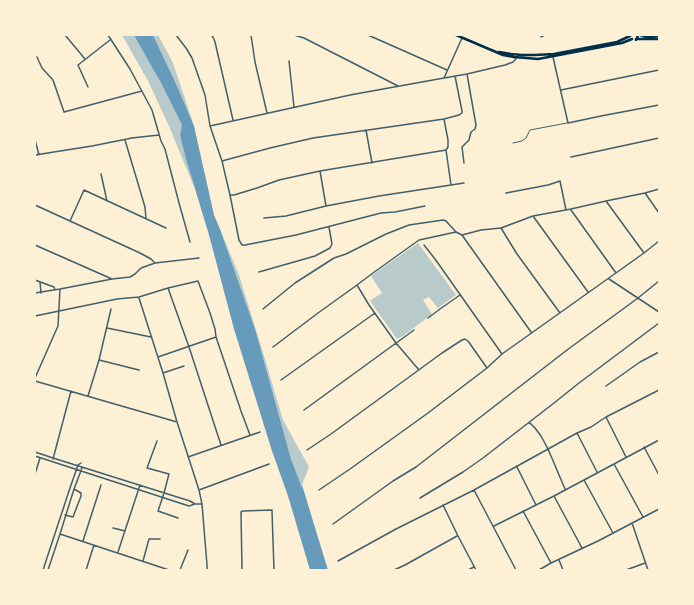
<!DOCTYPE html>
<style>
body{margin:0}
#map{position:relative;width:694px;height:605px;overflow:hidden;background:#fdf0d5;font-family:Commissioner,sans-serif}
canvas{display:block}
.frame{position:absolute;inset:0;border:36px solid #fdf0d5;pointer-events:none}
</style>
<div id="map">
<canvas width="694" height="605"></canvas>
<div class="frame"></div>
</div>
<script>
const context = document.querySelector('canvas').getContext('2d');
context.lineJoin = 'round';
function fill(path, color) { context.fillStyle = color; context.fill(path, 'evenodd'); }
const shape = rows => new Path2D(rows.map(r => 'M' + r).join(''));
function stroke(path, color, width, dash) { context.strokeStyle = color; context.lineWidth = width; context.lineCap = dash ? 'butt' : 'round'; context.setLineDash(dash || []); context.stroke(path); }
const green = shape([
 [122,35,134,35,139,42,161,83,182,125,180,135,194,187,169,126,148,81],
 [153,35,158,35,173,63,194,126,178,88],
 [220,229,239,275,262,349,283,420,309,467,302,485,303,492,291,459,256,332],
 [418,243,456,295,438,308,429,297,423,300,432,314,403,336,397,339,370,301,382,293,371,276]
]);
const water = shape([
 [134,35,153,35,178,88,194,126,214,215,220,229,256,332,291,459,302,488,302,485,328,570,310,570,288,496,272,451,234,329,209,235,186,159,180,135,182,125,161,83]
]);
const service = shape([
 [513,143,522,141,526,138,530,130,567,123]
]);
const minor = shape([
 [65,35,85,59],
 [108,35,130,69,152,110,161,141,165,149,179,203,190,242],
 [176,35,186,48,192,58,205,95,210,126,222,161,230,195,239,240,242,245,245,245,296,235,381,213,395,212,425,206],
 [211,35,213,37,215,42,233,120],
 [251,35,255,62,267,113],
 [294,35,304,38,398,86],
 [368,35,447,70],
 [541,37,545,35],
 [37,57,42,68,53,80,64,112,142,91],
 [553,57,568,123,601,116,659,105],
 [289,61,294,107],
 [444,78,462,38],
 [88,87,78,65,110,40],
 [561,90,659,70],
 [444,119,448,140,448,147,446,150,451,185],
 [210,126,350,95,444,78,467,74,505,65,513,62,516,59,514,57],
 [366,130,372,163],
 [35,140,39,155],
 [125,140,145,207,146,219],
 [35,155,92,146,132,138,159,135],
 [571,157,659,138],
 [222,161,270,148,313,138,444,119,459,115,462,113,462,111,455,76],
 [464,163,462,147,469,140,471,132,475,129,476,125,467,74],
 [101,174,107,201],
 [506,193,548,185,560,181,566,210],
 [645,193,659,213],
 [230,195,234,195,257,188,279,180,320,171,446,150],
 [606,201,644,253],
 [35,205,140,253,151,259,155,263],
 [326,206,379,196,464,183],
 [571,210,616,273],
 [533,216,588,292],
 [264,218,286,216,326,206,320,171],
 [70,221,84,190,166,228],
 [501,228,517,254,560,313],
 [462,235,531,332],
 [35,245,112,279],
 [424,245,435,259,502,354],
 [259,272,315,256,330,248,332,244,329,227],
 [609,279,659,312],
 [35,280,54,287,55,290],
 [40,282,41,293],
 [357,285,369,305,396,343,419,370],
 [168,288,189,347,221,445],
 [35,293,60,289,112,279,130,277,135,274,141,268,155,263,199,258],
 [139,298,163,373,177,422,199,490,202,504,207,565,207,570],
 [263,309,295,283,334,258,346,254,386,234,409,225,443,220,446,221,456,232,462,235,481,230,501,228,533,216,571,209,606,201,645,193,659,189],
 [35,316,117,299,139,297,168,288,198,281,210,313,215,329,216,337,241,411,250,435],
 [428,318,440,309,460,295],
 [107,328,151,337],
 [273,347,318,313,357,285,373,273,419,240,456,232],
 [158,357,216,337],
 [99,360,139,370],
 [163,373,184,366],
 [35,378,58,326,60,289],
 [281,380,375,313],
 [35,381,177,422],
 [606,386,640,362,659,352],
 [88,396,99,360,111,309],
 [304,410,414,330],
 [606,417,626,457],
 [529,423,531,424,535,428,541,436,548,449,565,489],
 [577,433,597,472],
 [157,441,147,468,169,474,164,493,158,511,178,518],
 [644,447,659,475],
 [307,450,331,434,442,353,462,340,465,339,468,341,487,368],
 [35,452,53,458,190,501,195,504],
 [35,456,189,506,195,504,202,504],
 [188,457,260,432],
 [53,459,71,391],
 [614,464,643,517],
 [517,467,536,505],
 [35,474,40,458],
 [584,480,613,533],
 [199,490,269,464],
 [319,490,350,469,428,413,487,368,502,354,644,253,659,241],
 [474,490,516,570],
 [554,496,582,548],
 [420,498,463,472,483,458,554,403,579,383,659,323],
 [443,505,458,536,476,570],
 [523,511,551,563],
 [65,515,73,517,81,496,81,493,74,489],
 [632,523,648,570],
 [333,524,393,481,416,467,567,350,638,298,659,281],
 [494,526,554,496,659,440],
 [113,528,125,531],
 [60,534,169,570],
 [83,541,101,485],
 [118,552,140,485],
 [559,560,563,570],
 [143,561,149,539,160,539],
 [338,561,396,529,474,490,577,433,591,427,606,417,659,390],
 [43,570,70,488,78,465,81,463],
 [48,570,60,534,74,489,82,468],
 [86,570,94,545],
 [180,570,188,550],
 [242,570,241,512,243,511,272,510,272,511,274,570],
 [394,570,405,565,457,536],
 [468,570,474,567],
 [539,570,551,563,598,541,659,509],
 [626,570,645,563]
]);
const primary = shape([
 [456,35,503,55,514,57,538,59,622,43,632,39],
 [640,35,647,37,659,36],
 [636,39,659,39],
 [636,40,637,38,638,35],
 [499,52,511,54,522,55,535,55,554,54,617,42,630,36]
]);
fill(green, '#b9caca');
fill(water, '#669bbc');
stroke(service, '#3f606c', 1);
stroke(minor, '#3f606c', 1.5);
stroke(primary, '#003049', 2.5);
</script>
